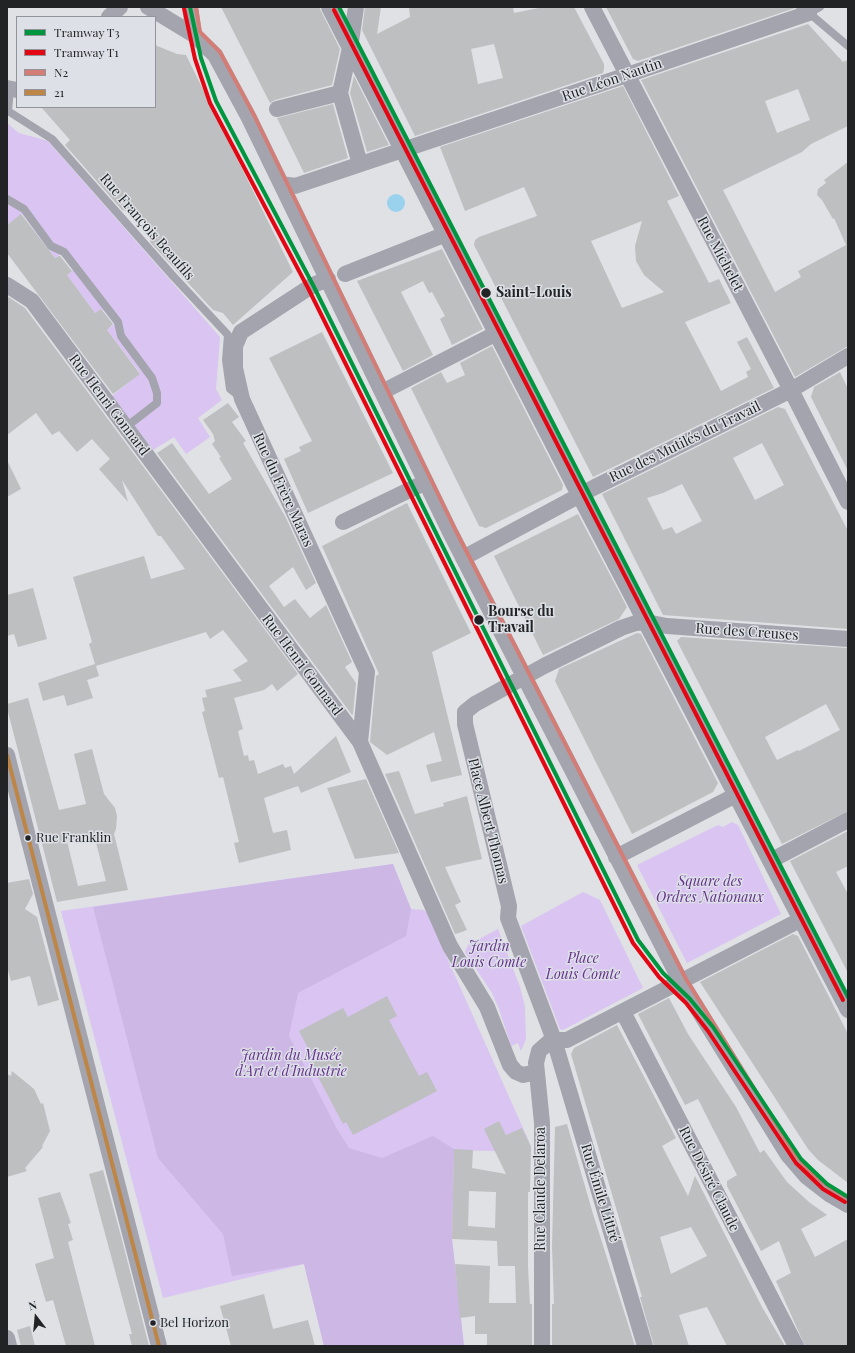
<!DOCTYPE html>
<meta charset="utf-8">
<style>
body{margin:0}
#map{position:relative;width:855px;height:1353px;overflow:hidden;background:#dfe1e4;font-family:"Playfair Display",serif}
canvas{display:block}
.frame{position:absolute;inset:0;border:8px solid #222325;pointer-events:none}
.legend{position:absolute;left:16px;top:16px;width:140px;height:92px;box-sizing:border-box;background:#dde0e6;border:1px solid #929499;margin:0;padding:5px 7px;list-style:none;font-size:12px;color:#222325}
.legend li{display:flex;align-items:center;gap:8px;height:20px}
.legend b{width:20px;border:1px solid #929499}
.north{position:absolute;left:16px;top:1297px;width:40px;height:40px;-webkit-text-stroke:3px #dde0e6;paint-order:stroke;rotate:344deg;font-size:11px;font-weight:700;line-height:16px;text-align:center;color:#222325}
.north::after{content:'';display:block;margin:auto;width:14px;height:18px;background:#222325;clip-path:polygon(50% 0,100% 100%,50% 72%,0 100%)}
</style>
<div id="map">
<canvas width="855" height="1353"></canvas>
<div class="frame"></div>
<ul class="legend">
<li><b style="height:5px;background:#009640"></b>Tramway T3</li>
<li><b style="height:5px;background:#e30613"></b>Tramway T1</li>
<li><b style="height:5px;background:#d47d77"></b>N2</li>
<li><b style="height:5px;background:#be8646"></b>21</li>
</ul>
<div class="north">N</div>
</div>
<script>
const context = document.querySelector('canvas').getContext('2d');
context.lineJoin = 'round';
function fill(path, color) { context.fillStyle = color; context.fill(path, 'evenodd'); }
const shape = rows => new Path2D(rows.map(r => 'M' + r).join(''));
function stroke(path, color, width, dash) { context.strokeStyle = color; context.lineWidth = width; context.lineCap = dash ? 'butt' : 'round'; context.setLineDash(dash || []); context.stroke(path); }
function label(font, color, halo, rows, align = 'center') {
  context.font = font + ' "Playfair Display",serif'; context.lineWidth = 3; context.setLineDash([]); context.textBaseline = 'middle'; context.strokeStyle = halo; context.fillStyle = color; for (const [text, x, y, turn = 0] of rows) {
    context.save(); context.translate(x, y); context.rotate((+turn || 0) * Math.PI / 180); context.textAlign = isNaN(turn) ? turn : align; if (halo) context.strokeText(text, 0, 0); context.fillText(text, 0, 0); context.restore();
  }
}
const green = shape([
 [7,123,19,133,48,141,220,337,216,389,222,400,198,418,210,437,186,454,174,437,153,450,112,396,140,373,107,330,114,324,102,309,95,313,67,275,73,270,61,254,55,258,22,214,7,225],
 [732,822,738,825,781,914,687,963,637,865,718,825,723,827],
 [393,864,411,909,424,910,427,913,531,1146,531,1152,454,1150,452,1239,464,1346,324,1346,304,1264,163,1298,61,911],
 [583,892,600,900,643,988,563,1030,560,1029,521,926],
 [498,929,520,987,525,1007,526,1039,521,1051,518,1043,511,1046,499,1009,492,993,465,952,468,945]
]);
const forest = shape([
 [393,864,411,909,406,936,298,993,289,1036,337,1129,349,1148,382,1158,433,1136,454,1149,452,1239,464,1346,324,1346,304,1264,232,1276,223,1234,158,1158,93,907]
]);
const water = shape([
 '387 203a9 9 0 1 1 18 0a9 9 0 1 1-18 0Z'
]);
const building = shape([
 [221,7,319,7,340,49,332,85,275,100,270,103],
 [365,7,381,7,377,34,410,17,409,7,513,7,514,13,544,7,574,7,604,64,604,69,603,73,415,136,362,30],
 [494,44,503,78,478,84,471,49],
 [606,7,794,7,795,8,638,61,633,59],
 [808,24,843,62,848,60,848,126,811,144,802,152,723,190,775,292,801,277,798,271,846,245,834,218,833,219,822,200,817,195,818,189,826,183,824,180,848,162,848,346,795,377,641,80],
 [798,89,810,120,777,133,765,101],
 [155,45,177,54,186,55,293,272,233,325,223,313,213,310,150,242,152,231,143,221,136,213,122,210,65,145,70,140,41,107,155,107],
 [354,76,389,145,367,152,350,93],
 [623,86,679,196,667,201,709,283,719,279,731,303,685,322,721,391,748,377,746,372,751,369,737,342,747,337,774,388,593,477,474,245,475,240,479,237,537,216,524,187,465,211,440,147],
 [642,221,635,246,636,261,644,275,664,292,622,308,591,241],
 [333,104,348,158,304,173,277,118],
 [21,214,55,258,59,256,60,256,72,271,67,275,95,313,101,309,113,324,107,330,140,374,113,394,7,253,7,225],
 [442,249,483,329,452,345,440,319,445,316,432,292,429,293,423,281,401,292,433,355,403,371,357,281],
 [7,296,25,308,298,674,277,691,272,684,264,690,234,698,243,729,238,731,244,756,248,755,249,761,254,760,258,774,283,764,285,768,291,766,294,774,336,736,351,772,301,793,298,786,264,798,273,833,287,830,291,850,239,863,234,843,239,842,234,822,223,777,219,778,202,712,205,711,202,698,207,697,205,690,242,681,233,670,248,661,223,630,210,639,206,632,96,666,99,676,87,680,93,698,67,706,64,695,43,701,38,683,95,664,89,644,92,642,73,577,144,556,151,579,185,569,161,536,158,536,122,480,128,502,99,469,110,459,92,439,77,452,59,431,52,435,36,413,7,435],
 [322,332,393,473,308,513,284,459,301,451,299,447,312,441,269,358],
 [492,346,563,485,562,490,486,528,479,526,411,388,441,372,447,383,465,375,460,363],
 [840,372,848,389,848,471,811,397,814,387],
 [228,403,239,417,232,422,246,441,243,443,286,518,316,583,306,590,293,567,269,586,284,607,295,599,310,618,326,605,352,662,345,667,356,683,353,714,352,715,157,453,172,443,209,494,232,479,219,458,221,457,212,444,215,441,213,434,203,420],
 [778,407,785,409,848,531,848,629,663,615,602,494],
 [762,443,784,485,755,500,733,458],
 [682,484,702,521,676,534,672,527,663,530,647,498,663,493],
 [7,460,21,489,7,497],
 [407,503,471,633,432,652,462,775,431,782,426,765,442,761,434,732,387,755,370,742,376,676,379,674,322,546],
 [578,514,627,607,619,619,543,655,494,556],
 [33,588,47,639,18,647,14,634,7,636,7,595],
 [637,633,641,634,718,783,713,792,632,834,555,681,559,669],
 [681,637,848,648,848,811,782,844,677,641],
 [826,704,840,730,799,751,798,750,777,760,765,737],
 [28,698,59,810,86,804,74,754,92,749,104,794,115,808,117,816,116,829,114,834,128,890,57,902,7,708,7,704],
 [94,835,106,881,78,886,67,841],
 [399,771,415,814,444,806,443,803,467,796,482,859,445,867,461,902,455,905,467,930,459,933,455,934,385,774],
 [366,779,399,853,355,859,327,788],
 [848,831,848,866,836,872,848,894,848,973,790,861],
 [29,879,33,894,25,909,37,917,59,1000,38,1006,30,976,11,981,7,967,7,883],
 [793,934,798,936,848,1034,848,1183,818,1160,808,1149,700,982],
 [387,996,397,1016,389,1020,419,1076,427,1072,437,1091,353,1135,346,1122,343,1124,307,1056,311,1054,299,1031,343,1008,348,1017],
 [669,998,688,1034,736,1107,760,1153,764,1150,787,1182,809,1202,827,1215,801,1229,815,1257,848,1239,848,1346,805,1346,776,1281,791,1273,779,1241,761,1251,727,1186,727,1181,737,1175,713,1129,698,1099,685,1105,638,1014],
 [617,1025,676,1138,662,1146,688,1196,695,1176,762,1307,785,1346,727,1346,707,1307,679,1315,689,1346,654,1346,640,1297,642,1297,571,1054,574,1048],
 [691,1227,707,1256,671,1274,660,1237],
 [12,1071,34,1089,41,1104,43,1103,50,1131,42,1146,43,1147,25,1168,27,1171,7,1177,7,1074,11,1076],
 [499,1121,506,1135,522,1128,531,1147,530,1192,528,1192,528,1267,530,1304,532,1304,532,1346,487,1346,487,1334,475,1334,475,1316,460,1318,455,1264,490,1266,489,1303,516,1303,515,1266,498,1266,497,1241,452,1239,454,1149,473,1150,472,1168,506,1174,484,1129],
 [469,1191,496,1192,495,1228,468,1226],
 [567,1124,593,1214,635,1346,552,1346,552,1304,554,1304,552,1246,555,1127],
 [103,1170,122,1240,149,1346,132,1346,129,1334,132,1334,89,1174],
 [60,1192,71,1223,68,1224,73,1240,68,1242,95,1346,66,1346,53,1300,46,1302,35,1264,54,1258,38,1198],
 [264,1294,273,1329,308,1320,315,1346,231,1346,220,1306],
 [30,1326,35,1346,21,1346,17,1330]
]);
const lane = shape([
 [820,7,809,13,848,46],
 [10,89,8,111,52,139,173,276,228,335,226,360,230,389,240,397],
 [7,199,24,209,51,246,64,252,118,322,121,336,152,378,157,393,157,403,126,427]
]);
const street = shape([
 [148,7,194,35,215,55,249,118,451,534,681,982,788,1155,807,1177,829,1194,848,1205],
 [190,7,194,35],
 [329,7,575,487,848,1010],
 [356,7,350,48,340,93,360,164],
 [592,7,791,390,848,502],
 [109,17,120,7],
 [7,88,17,90],
 [277,109,340,93],
 [281,184,295,186,627,75,809,13,804,7],
 [345,274,446,234],
 [328,279,313,285,241,332,235,346,235,368,242,399,367,672,360,742],
 [7,285,32,301,360,742,450,946,487,1007,510,1065,516,1072,523,1075,536,1072],
 [382,392,497,333],
 [343,522,426,482],
 [463,558,595,487,791,390,848,356],
 [7,755,159,1346],
 [616,857,736,795],
 [770,861,848,820],
 [623,1012,796,1346],
 [7,1338,9,1346],
 [542,1346,542,1123,536,1063,539,1051,548,1043,554,1040,567,1040,800,920],
 [645,1346,554,1040,508,918,509,906,465,724,465,712,475,704,544,666,621,628,636,623,646,622,667,626,848,639]
]);
const bus1 = shape([
 [196,7,200,32,220,52,254,115,456,531,686,979,793,1151,811,1173,832,1189,848,1198]
]);
const bus2 = shape([
 [7,755,159,1346]
]);
const tram1 = shape([
 [190,7,201,58,216,101,313,285,638,940,663,973,690,999,713,1027,801,1159,827,1184,848,1197],
 [339,7,848,997]
]);
const tram2 = shape([
 [184,8,195,59,210,103,308,288,633,943,659,977,686,1003,708,1031,796,1163,823,1189,845,1202],
 [334,10,843,1000]
]);
const markers = [
 [486,293,5.5,"#222325"],
 [479,620,5.5,"#222325"],
 [28,838,3.5,"#222325"],
 [153,1323,3.5,"#222325"]
];
const busNames = [
 ["Rue Franklin",36,838],
 ["Bel Horizon",160,1323]
];
const streetNames = [
 ["Rue Léon Nautin",612,80,-19],
 ["Rue François Beaufils",147,227,49],
 ["Rue Michelet",720,254,62],
 ["Rue Henri Gonnard",109,405,53],
 ["Rue des Mutilés du Travail",685,442,-26],
 ["Rue du Frère Maras",283,490,65],
 ["Rue des Creuses",747,632,4],
 ["Rue Henri Gonnard",302,665,53],
 ["Place Albert Thomas",488,821,76],
 ["Rue Désiré Claude",709,1179,63],
 ["Rue Claude Delaroa",541,1189,-90],
 ["Rue Émile Littré",600,1193,73]
];
const stopNames = [
 ["Saint-Louis",496,293],
 ["Bourse du",488,612],
 ["Travail",488,628]
];
const parkNames = [
 ["Square des",710,882],
 ["Ordres Nationaux",710,898],
 ["Jardin",489,947],
 ["Louis Comte",489,963],
 ["Place",583,959],
 ["Louis Comte",583,975],
 ["Jardin du Musée",291,1056],
 ["d'Art et d'Industrie",291,1072]
];
fill(green, '#d9c4f2');
fill(forest, '#ccb7e5');
fill(water, '#9ad2ee');
fill(building, '#bdbfc1');
stroke(lane, '#a3a4ad', 8);
stroke(street, '#a3a4ad', 16);
stroke(bus1, '#d47d77', 4);
stroke(bus2, '#be8646', 4);
stroke(tram1, '#009640', 4);
stroke(tram2, '#e30613', 4);
for (const [x, y, r, color] of markers) { const dot = new Path2D(); dot.arc(x, y, r, 0, 2 * Math.PI); context.fillStyle = color; context.fill(dot); stroke(dot, '#dde0e6', 1.5); }
label('13px', '#222325', '#dde0e6', busNames, 'left');
label('14px', '#222325', '#dde0e6', streetNames);
label('bold 14px', '#222325', '#dde0e6', stopNames, 'left');
label('italic 14px', '#65318e', '#dde0e6', parkNames);
</script>
